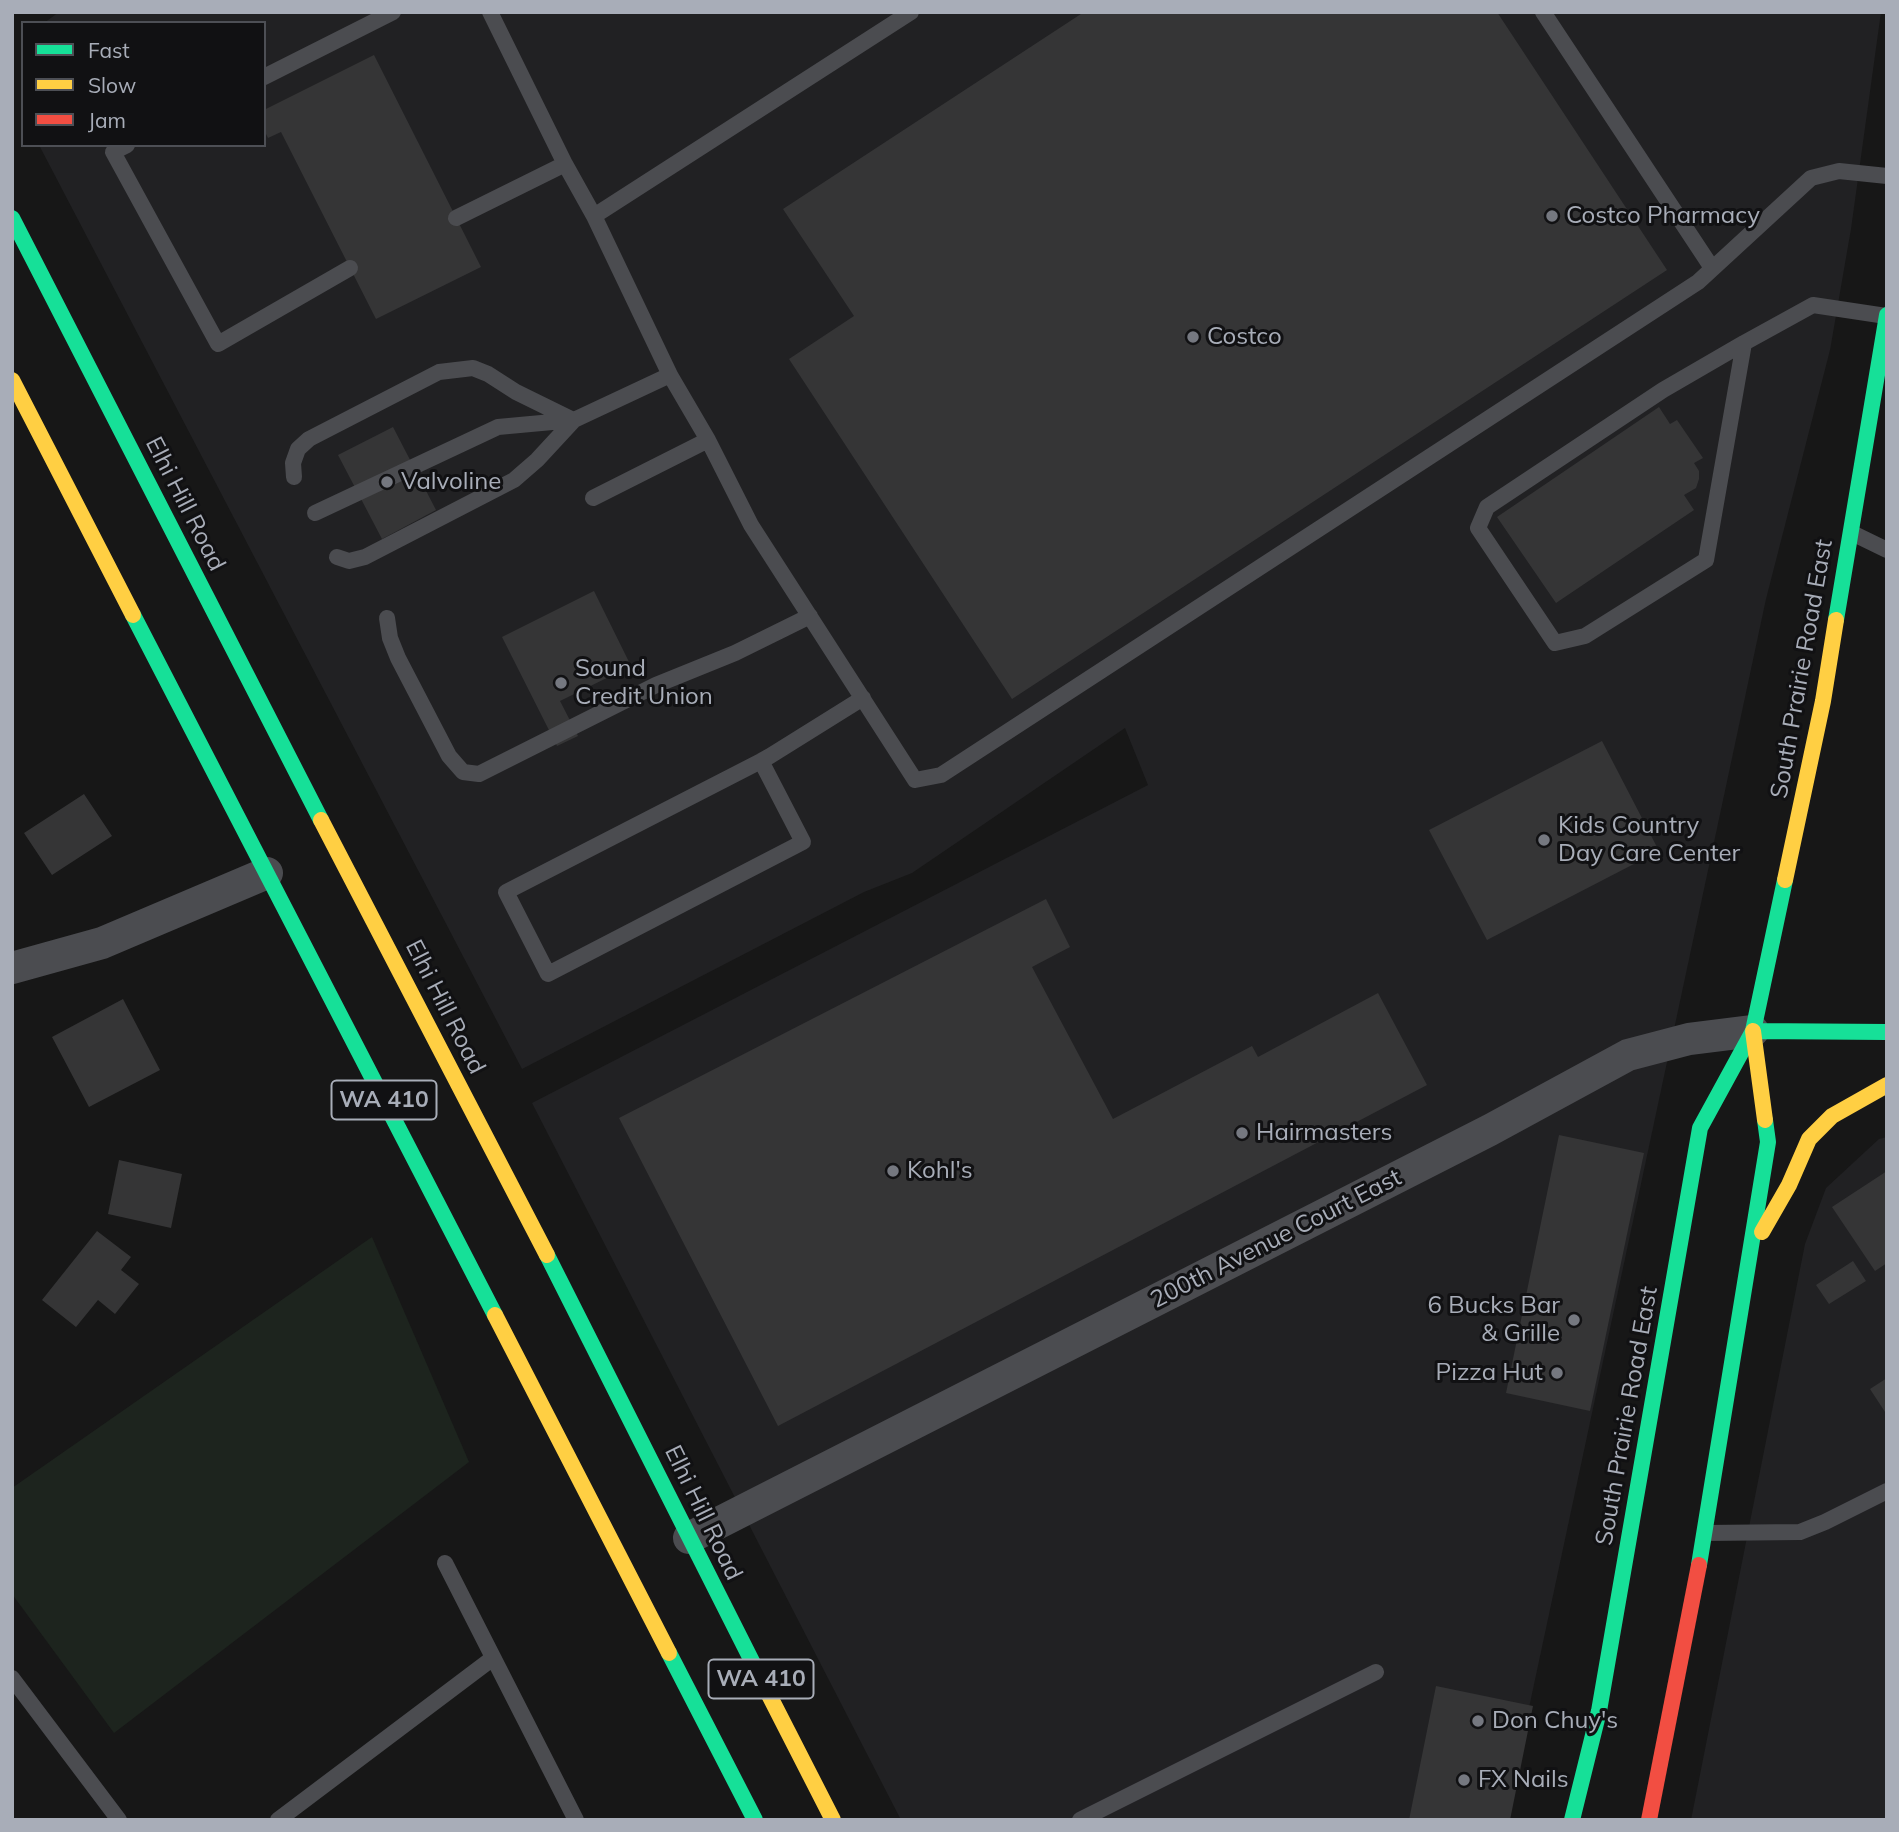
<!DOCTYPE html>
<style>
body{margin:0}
#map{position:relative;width:1899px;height:1832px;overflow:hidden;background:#171717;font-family:Mulish,sans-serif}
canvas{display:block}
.frame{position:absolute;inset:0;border:14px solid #a8adb8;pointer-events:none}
.legend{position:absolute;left:21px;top:21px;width:245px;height:126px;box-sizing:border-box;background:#111113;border:2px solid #4d4f55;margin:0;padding:9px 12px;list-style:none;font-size:21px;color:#a8adb8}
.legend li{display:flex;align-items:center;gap:14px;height:35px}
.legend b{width:35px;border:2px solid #4d4f55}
</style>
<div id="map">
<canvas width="1899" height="1832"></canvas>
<div class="frame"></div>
<ul class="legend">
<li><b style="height:9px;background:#16e098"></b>Fast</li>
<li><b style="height:9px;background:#ffcf43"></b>Slow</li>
<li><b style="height:9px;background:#f24e42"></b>Jam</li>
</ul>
</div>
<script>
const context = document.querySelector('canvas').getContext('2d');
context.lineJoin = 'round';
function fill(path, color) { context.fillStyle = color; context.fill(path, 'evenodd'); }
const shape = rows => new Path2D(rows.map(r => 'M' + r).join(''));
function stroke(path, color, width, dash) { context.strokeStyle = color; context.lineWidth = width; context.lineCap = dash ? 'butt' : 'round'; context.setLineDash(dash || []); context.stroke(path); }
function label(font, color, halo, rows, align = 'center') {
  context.font = font + ' Mulish,sans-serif'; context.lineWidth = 6; context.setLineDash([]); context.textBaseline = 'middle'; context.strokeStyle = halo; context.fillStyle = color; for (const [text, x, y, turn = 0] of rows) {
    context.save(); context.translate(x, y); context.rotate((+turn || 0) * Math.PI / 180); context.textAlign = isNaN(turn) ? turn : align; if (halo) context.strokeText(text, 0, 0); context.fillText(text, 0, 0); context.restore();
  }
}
const built = shape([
 [59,12,1881,12,1851,229,1830,350,1766,599,1505,1820,901,1820,532,1103,1148,785,1125,728,912,873,864,892,522,1069,39,145,264,145,264,23,44,23],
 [1887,1137,1887,1820,1691,1820,1805,1244,1826,1188,1879,1139]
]);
const green = shape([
 [372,1237,469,1462,114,1733,12,1594,12,1488]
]);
const building = shape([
 [1084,12,1497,12,1667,270,1012,699,789,359,854,316,783,209],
 [374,55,481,267,376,319,281,132,268,138,264,130,264,110],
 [1659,407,1670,424,1677,420,1703,458,1694,463,1699,471,1699,479,1696,488,1684,495,1694,510,1556,603,1497,517],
 [393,427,436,510,382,539,338,455],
 [594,591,631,666,560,701,578,736,557,746,502,637],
 [1602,741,1659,851,1487,940,1429,830],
 [84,794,112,836,52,875,24,833],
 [1046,899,1070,947,1032,967,1113,1119,1252,1046,1258,1057,1378,993,1427,1085,778,1426,619,1118],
 [123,999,160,1070,89,1107,52,1037],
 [1559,1135,1644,1153,1590,1411,1506,1393],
 [119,1160,182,1174,171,1228,108,1214],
 [1887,1171,1887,1263,1875,1271,1832,1207],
 [97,1231,131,1257,121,1270,139,1284,115,1314,98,1300,76,1327,42,1300],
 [1853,1261,1866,1281,1829,1304,1816,1285],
 [1887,1378,1887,1415,1870,1389],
 [1436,1686,1533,1706,1510,1820,1409,1820]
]);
const lane = shape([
 [490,12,565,164,594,216,670,375,708,440,751,525,915,780,941,775,1698,282,1811,178,1839,171,1887,176],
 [1543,12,1712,268],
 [264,77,393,12],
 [127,145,113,152,218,344,350,268],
 [594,216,911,12],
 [456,218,565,164],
 [1744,343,1706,560,1585,636,1555,643,1478,528,1487,507,1663,390,1744,343,1813,305,1886,316],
 [294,477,293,463,298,449,309,439,439,372,473,368,488,374,516,392,571,419],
 [593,498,708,440],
 [315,513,498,427,574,420,670,375],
 [1852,533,1887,550],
 [337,557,349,561,365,557,514,480,537,460,574,420],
 [387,618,390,638,398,658,449,756,463,772,479,774,656,685,735,653,810,616],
 [761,761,803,842,548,974,506,892,761,761,770,756,863,698],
 [1705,1533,1800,1532,1825,1522,1887,1491],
 [445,1563,576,1820],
 [12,1678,119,1820],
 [278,1820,493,1658],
 [1080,1820,1376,1672]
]);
const street = shape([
 [12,968,102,943,267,873],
 [689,1538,1490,1130,1628,1055,1689,1039,1753,1031]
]);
const fast = shape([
 [12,218,321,820],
 [133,615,495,1315],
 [1836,620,1887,315],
 [1753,1031,1887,1032],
 [547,1255,765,1687],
 [1699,1565,1768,1142,1765,1120],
 [669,1653,755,1820],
 [1572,1820,1599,1711,1700,1128,1753,1031,1785,880]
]);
const slow = shape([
 [12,380,133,615],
 [321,820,547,1255],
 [1785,880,1823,701,1836,620],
 [1753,1031,1765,1120],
 [1762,1232,1789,1185,1809,1139,1832,1116,1887,1085],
 [495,1315,669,1653],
 [765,1687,833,1820]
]);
const jam = shape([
 [1649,1820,1699,1565]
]);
const markers = [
 [1552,216,7,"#757880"],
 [1193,337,7,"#757880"],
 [387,482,7,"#757880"],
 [561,683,7,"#757880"],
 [1544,840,7,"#757880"],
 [1242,1133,7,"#757880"],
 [893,1171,7,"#757880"],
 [1574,1320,7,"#757880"],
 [1557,1373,7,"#757880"],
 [1478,1721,7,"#757880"],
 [1464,1780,7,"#757880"]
];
const shields = [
 [384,1100,105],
 [761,1679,105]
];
const shieldNames = [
 ["WA 410",384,1100],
 ["WA 410",761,1679]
];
const poiNames = [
 ["Costco Pharmacy",1566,216],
 ["Costco",1207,337],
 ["Valvoline",401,482],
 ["Sound",575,669],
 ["Credit Union",575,697],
 ["Kids Country",1558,826],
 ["Day Care Center",1558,854],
 ["Hairmasters",1256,1133],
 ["Kohl's",907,1171],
 ["6 Bucks Bar",1560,1306,"right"],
 ["& Grille",1560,1334,"right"],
 ["Pizza Hut",1543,1373,"right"],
 ["Don Chuy's",1492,1721],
 ["FX Nails",1478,1780]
];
const streetNames = [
 ["Elhi Hill Road",185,504,63],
 ["South Prairie Road East",1802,669,-80],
 ["Elhi Hill Road",445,1007,63],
 ["200th Avenue Court East",1276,1239,-27],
 ["South Prairie Road East",1627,1416,-80],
 ["Elhi Hill Road",703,1513,64]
];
fill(built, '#212123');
fill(green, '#1d241e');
fill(building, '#353536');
stroke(lane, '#4b4c50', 16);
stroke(street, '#4b4c50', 32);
stroke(fast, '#16e098', 16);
stroke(slow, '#ffcf43', 16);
stroke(jam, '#f24e42', 16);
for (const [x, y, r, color] of markers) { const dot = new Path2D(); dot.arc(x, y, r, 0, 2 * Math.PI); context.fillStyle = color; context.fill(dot); stroke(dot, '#111113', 2.5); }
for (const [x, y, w] of shields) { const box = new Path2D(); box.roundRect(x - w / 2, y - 19.5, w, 39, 5); context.fillStyle = '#111113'; context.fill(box); stroke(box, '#a8adb8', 2); }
label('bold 23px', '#a8adb8', null, shieldNames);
label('24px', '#a8adb8', '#111113', poiNames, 'left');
label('24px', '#a8adb8', '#111113', streetNames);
</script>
